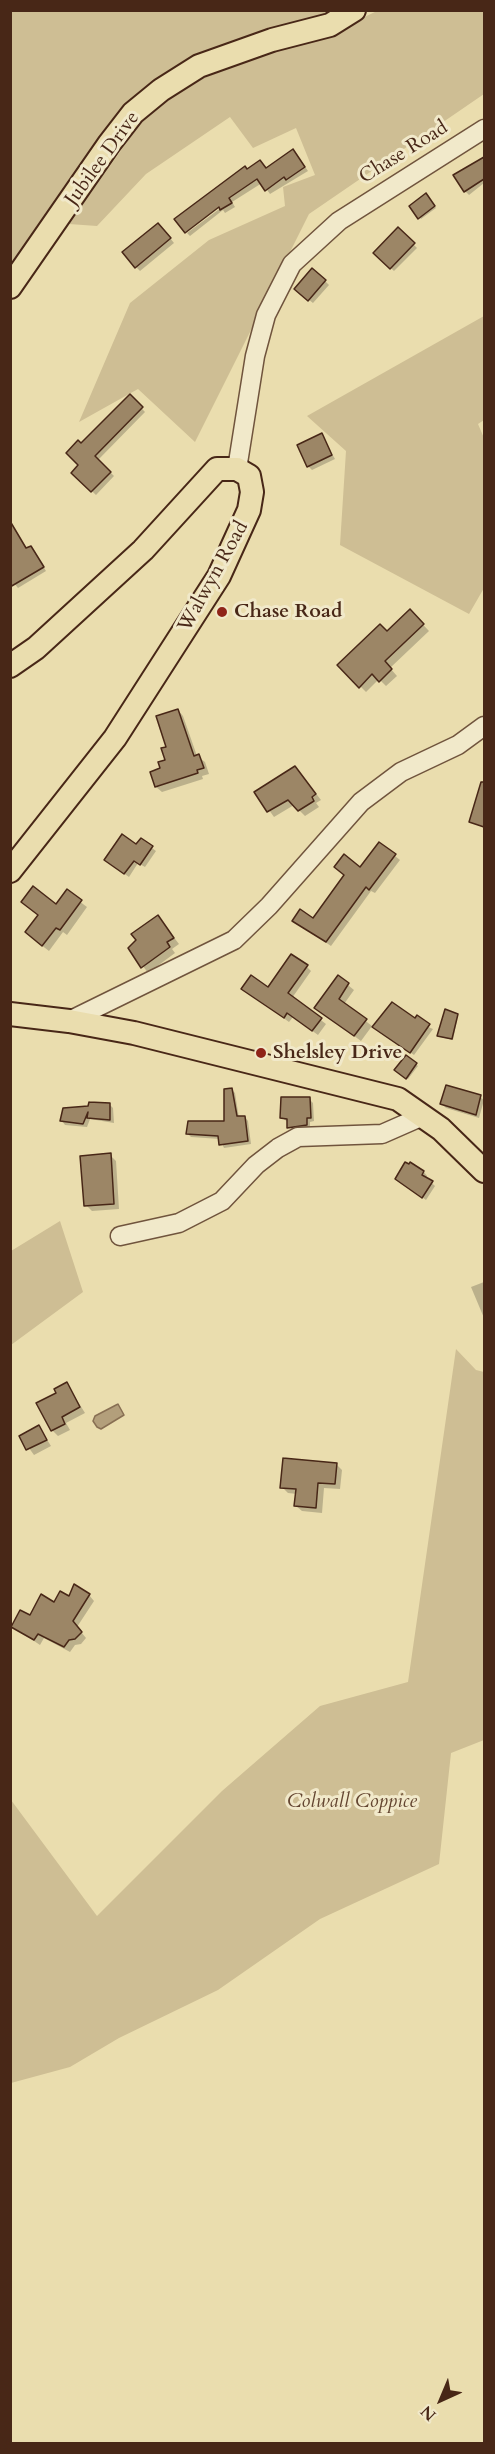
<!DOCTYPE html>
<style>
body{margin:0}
#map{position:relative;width:495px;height:2454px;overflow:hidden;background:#eaddae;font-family:Cardo,serif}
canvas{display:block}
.frame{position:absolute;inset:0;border:12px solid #482717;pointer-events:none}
.north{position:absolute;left:411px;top:2370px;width:60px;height:60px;-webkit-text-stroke:4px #f1e9ca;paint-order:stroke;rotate:224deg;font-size:16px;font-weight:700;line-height:24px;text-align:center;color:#482717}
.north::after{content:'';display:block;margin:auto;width:21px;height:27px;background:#482717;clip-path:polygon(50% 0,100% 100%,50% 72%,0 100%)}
</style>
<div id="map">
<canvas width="495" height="2454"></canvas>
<div class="frame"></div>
<div class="north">N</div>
</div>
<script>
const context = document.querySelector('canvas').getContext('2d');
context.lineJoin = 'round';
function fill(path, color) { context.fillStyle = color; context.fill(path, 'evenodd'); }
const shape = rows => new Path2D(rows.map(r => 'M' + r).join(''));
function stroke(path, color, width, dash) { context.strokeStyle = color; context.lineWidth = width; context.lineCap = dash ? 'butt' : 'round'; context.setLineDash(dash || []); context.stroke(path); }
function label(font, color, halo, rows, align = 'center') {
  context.font = font + ' Cardo,serif'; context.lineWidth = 6; context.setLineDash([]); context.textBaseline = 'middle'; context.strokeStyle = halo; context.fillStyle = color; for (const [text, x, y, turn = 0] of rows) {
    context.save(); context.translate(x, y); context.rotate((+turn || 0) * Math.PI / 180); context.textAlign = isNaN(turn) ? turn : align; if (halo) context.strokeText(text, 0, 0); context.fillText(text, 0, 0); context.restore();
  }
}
const green = shape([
 [10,11,339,11,191,62,133,113,11,285],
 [377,11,484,11,484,94,309,214,195,442,138,389,79,422,130,303,209,240,285,206,283,187,315,175,296,128,253,148,230,117,146,174,97,226,69,224,141,122,178,90,250,57,337,30],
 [484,316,484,420,478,424,484,438,484,588,469,614,340,545,346,451,307,416],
 [60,1221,83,1292,11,1345,11,1251],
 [456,1349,476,1370,484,1372,484,1740,451,1753,439,1864,320,1919,218,1990,119,2038,70,2067,11,2083,11,1800,97,1916,222,1791,320,1706,408,1682]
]);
const water = shape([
 [118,1404,124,1415,101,1429,97,1427,93,1421,95,1416,118,1404]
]);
const shadow = shape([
 [297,155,308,171,270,194,262,183,232,202,235,207,225,213,223,210,190,236,187,233,226,204,224,202,247,171,266,169],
 [484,159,484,183,469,195,465,191,475,166],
 [427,196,436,208,421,219,411,206],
 [162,228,174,243,140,271,136,267],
 [398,229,417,248,394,271,375,253],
 [325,281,329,285,313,303,300,293],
 [130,396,145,412,98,460,114,476,96,495,73,473,80,465,81,445],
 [321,435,335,459,312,470,308,466],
 [18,536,27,549,31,547,34,551,46,571,18,588,10,578],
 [410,611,429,631,390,668,397,676,386,686,379,679,366,692,339,665,387,633],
 [178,710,183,716,197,756,205,762,209,774,202,776,203,779,162,792,156,787,167,761],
 [301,774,321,800,316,803,319,807,305,816,294,805,274,817,256,792],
 [482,784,484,784,484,828,470,821],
 [141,840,156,851,145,867,138,863,129,877,109,863,137,846],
 [380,844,400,860,375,893,371,891,331,946,294,921,313,921,346,876,361,869],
 [67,892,87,907,67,935,63,932,49,951,32,938],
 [158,917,179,944,172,949,175,953,148,973,130,948],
 [307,967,311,971,292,998,326,1024,318,1035,293,1017,289,1022,248,993,268,989],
 [338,977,354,990,344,1004,372,1026,361,1041,316,1008],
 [386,1009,433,1029,414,1055,374,1026],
 [458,1015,453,1040,440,1037,439,1035],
 [407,1057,418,1066,408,1079,396,1070],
 [232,1090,235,1093,239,1118,245,1117,248,1121,251,1144,224,1148,220,1139,191,1137,188,1134,226,1122],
 [480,1097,484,1100,479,1118,446,1108,442,1104],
 [309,1099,313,1103,314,1121,310,1122,310,1129,292,1131,288,1122,282,1118],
 [109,1104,113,1108,114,1123,90,1119,87,1127,65,1125,62,1121],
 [110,1155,116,1161,119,1209,92,1211,86,1205],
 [424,1172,427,1176,426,1178,435,1186,426,1200,401,1182],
 [484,1282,484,1318,471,1287],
 [67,1384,85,1413,66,1423,70,1430,58,1436,52,1430,58,1393],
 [39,1427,51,1446,34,1455,21,1437],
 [336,1464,342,1470,340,1489,324,1488,322,1513,302,1511,296,1506,297,1494,288,1493,282,1487],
 [89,1595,94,1601,77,1627,86,1638,81,1644,75,1645,70,1652,44,1638,40,1645,13,1627,55,1604]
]);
const building = shape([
 [293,149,305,167,286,180,284,177,265,191,257,179,229,198,232,203,220,210,219,207,185,233,174,219,245,166,247,169,260,160,266,168,293,149],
 [484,157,484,179,464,192,453,175,484,157],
 [426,193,435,206,418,219,409,206,426,193],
 [158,223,171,238,135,268,122,252,158,223],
 [398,227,415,243,390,269,373,253,398,227],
 [312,268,326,280,308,301,294,289,312,268],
 [130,394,143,407,95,456,111,472,91,492,71,473,78,465,66,453,78,440,81,443,130,394],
 [322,433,332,455,307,467,297,445,322,433],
 [10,521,26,548,31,546,44,567,10,587,10,521],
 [410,609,424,624,385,661,392,669,379,682,372,674,359,688,337,665,380,624,387,631,410,609],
 [178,709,194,756,199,754,204,768,197,770,198,773,155,787,150,772,160,768,158,762,165,760,161,748,166,747,156,716,178,709],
 [295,766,316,794,312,797,314,801,298,811,288,800,267,812,254,792,295,766],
 [481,782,484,782,484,827,469,822,481,782],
 [122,834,136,844,141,838,153,846,140,865,134,861,124,874,104,860,122,834],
 [379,842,396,854,369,890,366,887,326,942,292,921,300,909,313,918,344,875,334,867,344,854,360,867,379,842],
 [33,886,56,904,67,889,82,900,60,930,56,928,42,946,25,932,38,915,21,902,33,886],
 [158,915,174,938,167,942,170,947,141,968,128,948,136,940,131,934,158,915],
 [291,954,308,965,288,993,322,1018,312,1031,287,1013,284,1018,241,989,251,975,268,987,291,954],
 [338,975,349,983,339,999,367,1019,354,1036,314,1008,338,975],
 [392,1002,415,1018,417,1015,430,1024,410,1053,372,1027,392,1002],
 [445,1009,458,1014,452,1039,437,1036,445,1009],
 [406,1055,417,1063,406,1079,394,1070,406,1055],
 [446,1085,481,1095,476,1115,440,1104,446,1085],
 [232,1088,237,1116,245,1116,248,1141,219,1145,218,1136,186,1134,188,1121,224,1121,224,1089,232,1088],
 [281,1097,310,1097,311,1118,307,1118,307,1125,287,1128,287,1119,280,1118,281,1097],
 [89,1102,110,1103,110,1120,87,1118,88,1112,83,1124,60,1121,63,1108,88,1106,89,1102],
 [111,1153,114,1204,84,1206,80,1156,111,1153],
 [405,1162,409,1164,410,1162,424,1171,422,1175,433,1181,422,1198,395,1179,405,1162],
 [67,1382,80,1407,62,1417,65,1424,51,1431,36,1403,56,1393,54,1389,67,1382],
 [39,1425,47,1440,26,1450,19,1436,39,1425],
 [283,1458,337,1463,335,1484,318,1483,316,1508,294,1506,296,1489,280,1488,283,1458],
 [74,1584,90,1594,73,1621,82,1632,75,1639,69,1640,64,1647,38,1634,34,1640,11,1627,20,1610,30,1615,41,1594,54,1602,60,1591,69,1596,74,1584]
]);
const minor = shape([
 [237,469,255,356,266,315,292,264,339,221,484,129],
 [69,1021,234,940,269,906,361,802,401,772,458,745,484,726],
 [120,1236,179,1223,222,1201,256,1165,278,1148,298,1137,382,1134,423,1116]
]);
const major = shape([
 [10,287,109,144,133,113,161,90,199,66,272,40,330,25,354,10],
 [10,666,36,648,143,550,217,469,237,469,249,476,252,492,249,510,219,576,115,738,10,871],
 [10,1014,69,1021,134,1033,398,1099,441,1129,484,1171]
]);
const markers = [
 [222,612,6,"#8f2418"],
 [261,1053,6,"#8f2418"]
];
const streetNames = [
 ["Chase Road",404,153,-32],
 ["Jubilee Drive",103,159,-54],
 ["Walwyn Road",214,577,-61]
];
const poiNames = [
 ["Chase Road",234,612],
 ["Shelsley Drive",273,1053]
];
const parkNames = [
 ["Colwall Coppice",352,1802]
];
fill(green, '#cebe94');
fill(water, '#b39f7b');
stroke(water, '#886f53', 1.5);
fill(shadow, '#0003');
fill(building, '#9c8666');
stroke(building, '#482717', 1.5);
stroke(minor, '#70543d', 21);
stroke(major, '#482717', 26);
stroke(minor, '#f1e9ca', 18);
stroke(major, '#eaddae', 22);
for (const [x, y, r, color] of markers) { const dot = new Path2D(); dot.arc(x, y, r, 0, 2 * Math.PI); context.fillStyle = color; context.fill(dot); stroke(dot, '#f1e9ca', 2); }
label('20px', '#482717', '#f1e9ca', streetNames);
label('bold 20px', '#482717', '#f1e9ca', poiNames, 'left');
label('italic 20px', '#634530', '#f1e9ca', parkNames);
</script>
